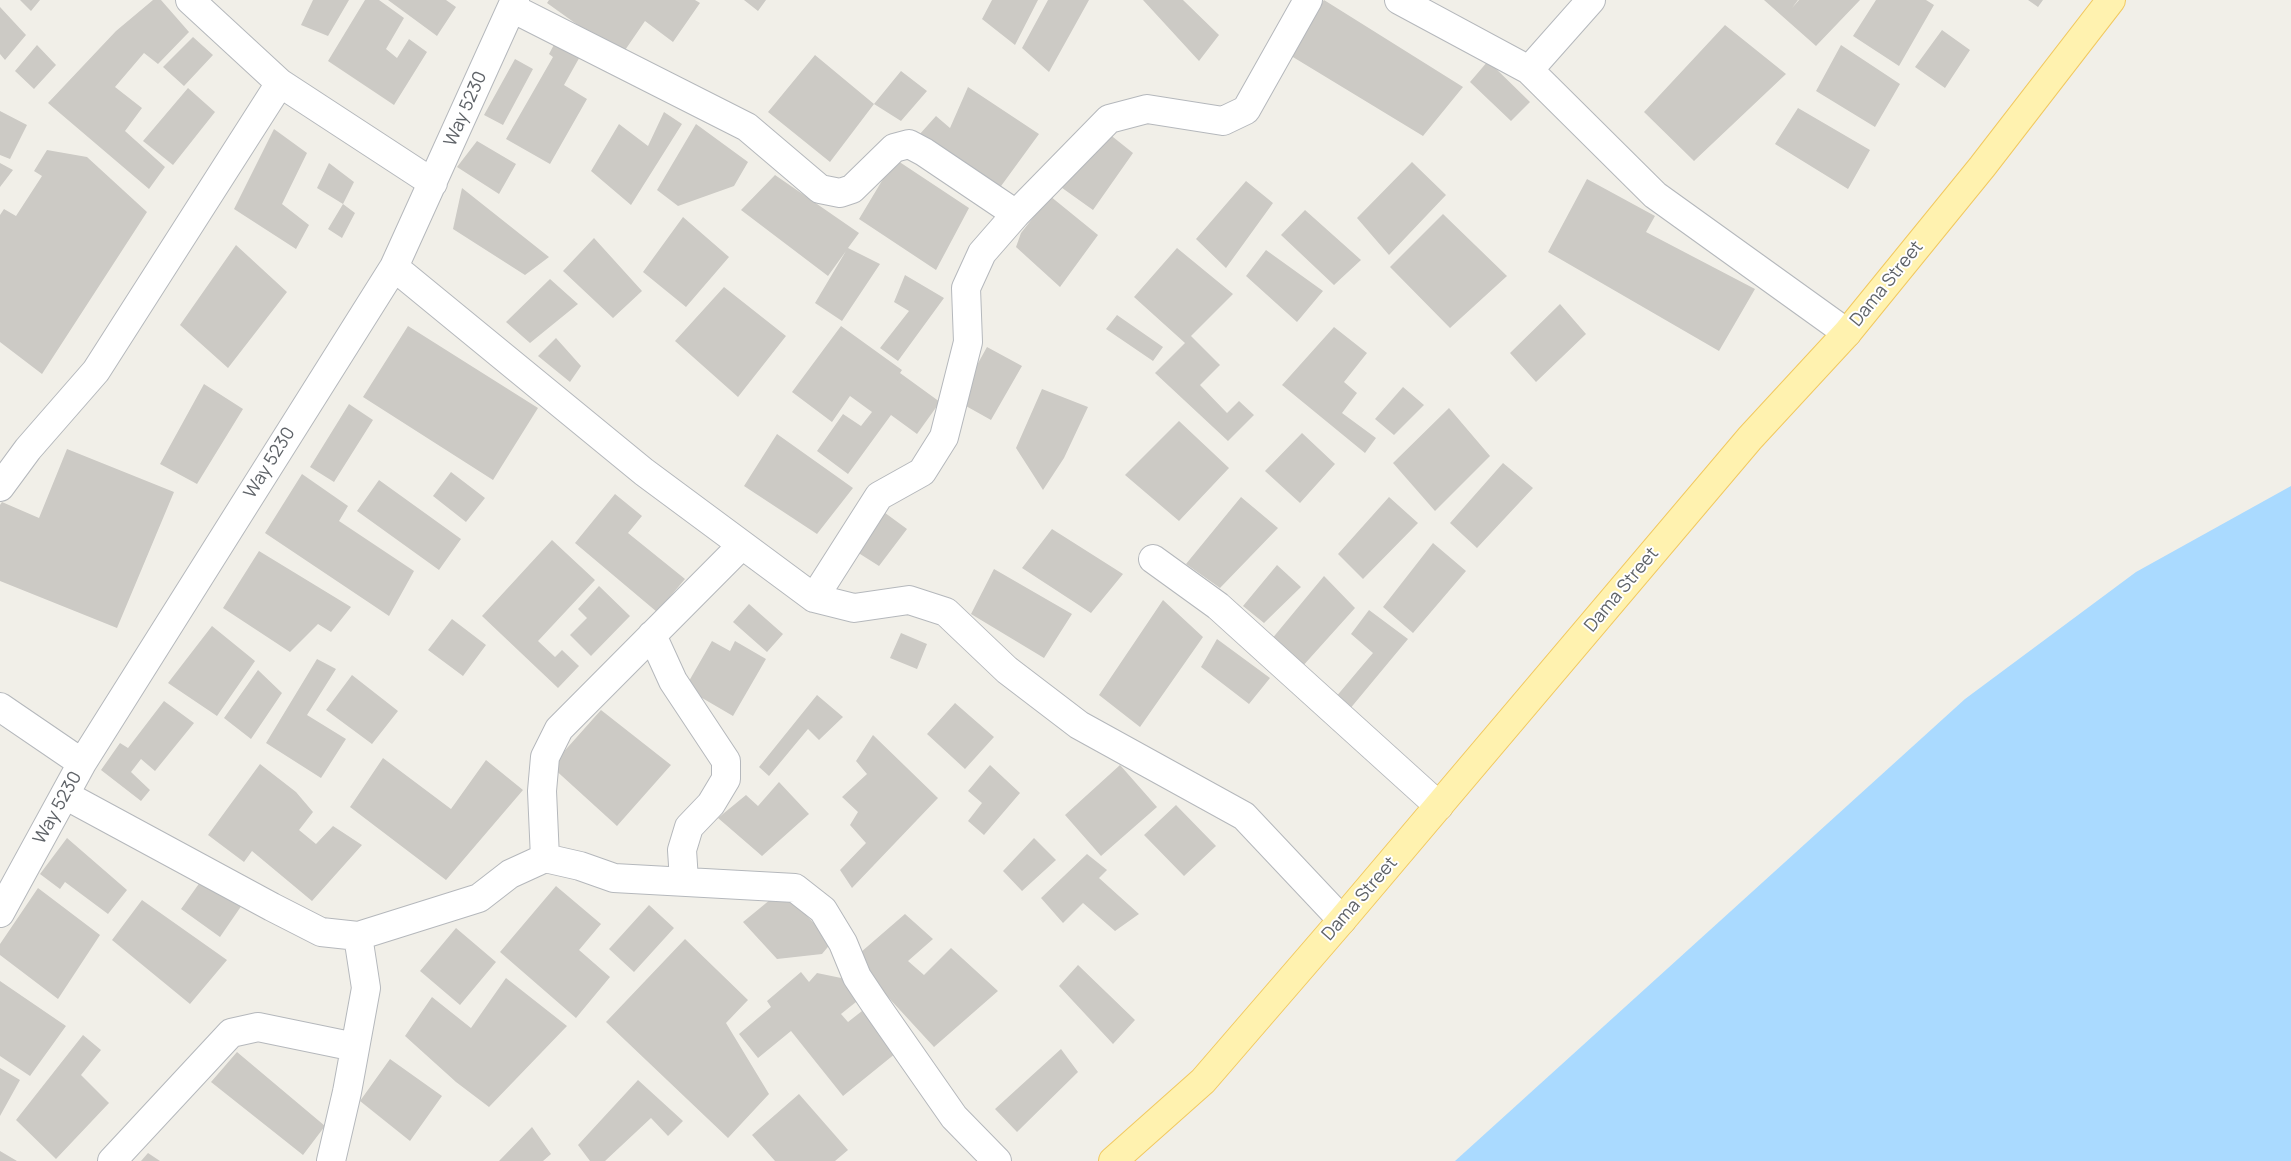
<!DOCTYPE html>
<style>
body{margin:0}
canvas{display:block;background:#f1efe8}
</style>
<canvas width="2291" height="1161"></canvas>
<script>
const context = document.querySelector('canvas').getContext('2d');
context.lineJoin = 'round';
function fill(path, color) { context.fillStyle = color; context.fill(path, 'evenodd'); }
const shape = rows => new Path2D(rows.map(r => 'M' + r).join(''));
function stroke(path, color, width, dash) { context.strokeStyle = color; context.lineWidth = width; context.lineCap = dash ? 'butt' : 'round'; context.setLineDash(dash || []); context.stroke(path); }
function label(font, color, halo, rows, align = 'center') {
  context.font = font + ' Manrope,sans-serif'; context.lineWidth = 4; context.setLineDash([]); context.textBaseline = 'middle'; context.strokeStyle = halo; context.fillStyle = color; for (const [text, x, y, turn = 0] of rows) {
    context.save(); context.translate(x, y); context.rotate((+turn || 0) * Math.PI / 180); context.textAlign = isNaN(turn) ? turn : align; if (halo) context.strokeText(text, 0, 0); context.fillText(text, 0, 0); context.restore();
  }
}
const water = shape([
 [2291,486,2291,1161,1455,1161,1965,699,2136,572]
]);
const building = shape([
 [20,0,40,0,31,11],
 [153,0,161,0,189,32,158,64,144,53,115,87,142,108,125,131,165,167,149,189,48,103,116,31],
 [313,0,349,0,328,36,301,25],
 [365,0,379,0,404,18,386,49,397,58,409,39,427,52,394,105,328,61],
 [388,0,446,0,456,7,437,36],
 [549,0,695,0,700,3,673,42,645,21,621,56,547,3],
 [744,0,766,0,758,11],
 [992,0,1038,0,1015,45,982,19],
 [1048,0,1089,0,1049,72,1022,48],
 [1143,0,1183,0,1219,35,1199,61],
 [1324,0,1463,87,1423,136,1283,51],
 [1764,0,1798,0,1792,8,1799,0,1860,0,1816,46],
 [1876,0,1926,0,1934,5,1899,66,1853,36],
 [2028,0,2043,0,2038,7],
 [0,7,26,35,5,60,0,54],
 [1725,25,1786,74,1694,161,1644,112],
 [1942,30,1970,50,1945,88,1915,67],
 [193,37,213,55,184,86,163,67],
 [557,39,582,53,564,85,587,99,550,164,506,139,553,57,549,54],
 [37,45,56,65,34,89,15,71],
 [1841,45,1900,84,1875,127,1816,91],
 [815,55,874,104,830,162,768,112],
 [515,59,533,69,503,125,484,115],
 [1488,61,1530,102,1511,121,1470,82],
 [901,71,927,91,901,121,874,104],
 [968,87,1039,134,996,193,919,135,936,116,950,128],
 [188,88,215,112,173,165,143,141],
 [1798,108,1870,150,1848,189,1775,144],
 [0,111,27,125,10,159,0,155],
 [664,112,682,124,631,205,591,171,619,124,648,146],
 [696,124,748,162,734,186,678,206,657,190],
 [274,129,307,153,282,204,309,225,296,249,234,209],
 [1103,129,1133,153,1093,210,1058,185],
 [477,141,516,164,499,194,457,167],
 [47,150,87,157,147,212,42,374,0,342,0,215,4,209,16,216,42,176,34,171],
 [895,159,969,208,936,270,859,219],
 [1412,162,1446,195,1389,255,1357,218],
 [0,163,13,170,0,187],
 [329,163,354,182,343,204,317,188],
 [775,175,859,233,848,248,880,264,842,321,815,303,846,251,828,276,741,210],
 [1587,179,1655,216,1646,232,1755,289,1719,351,1548,252],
 [1246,181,1273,203,1226,268,1196,239],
 [462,188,549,257,525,275,453,229],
 [1050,196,1098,235,1060,287,1016,247,1021,233],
 [343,204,355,213,342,238,328,229],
 [1305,210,1361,260,1334,285,1281,235],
 [1443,214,1507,276,1450,328,1390,267],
 [683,217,729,257,686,307,643,272],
 [594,238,642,291,613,318,563,271],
 [236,245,287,292,228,368,180,325],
 [1177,248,1233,294,1191,336,1220,365,1200,385,1227,413,1239,401,1254,415,1228,441,1155,373,1185,343,1134,297],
 [1266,250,1323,291,1297,322,1246,276],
 [905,275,944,298,898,361,880,348,909,311,894,302],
 [550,279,578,304,530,343,506,322],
 [724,287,786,336,738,397,675,341],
 [1560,304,1586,334,1536,382,1510,353],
 [1117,315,1163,347,1153,361,1106,329],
 [408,326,538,408,493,480,363,397],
 [841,326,902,370,900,373,940,402,917,434,891,415,848,474,817,451,843,414,861,426,872,412,850,396,832,422,792,392],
 [1334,327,1367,353,1344,382,1357,393,1342,413,1376,438,1365,453,1282,385],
 [556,338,581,366,570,382,538,356],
 [987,347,1022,366,991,420,957,401],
 [204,384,243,409,197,484,160,464],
 [1403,387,1424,405,1394,435,1375,419],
 [1042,389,1088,407,1064,458,1043,490,1016,448],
 [349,404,373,420,334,482,310,467],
 [1449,408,1490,456,1435,511,1393,463],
 [1179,421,1229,468,1179,521,1125,475],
 [1302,433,1335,464,1300,503,1265,471],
 [777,434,853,488,817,534,744,486],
 [67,449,174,492,117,628,0,581,0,505,2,502,39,518],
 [1503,463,1533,488,1477,548,1450,523],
 [451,472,485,498,466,522,433,496],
 [302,474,348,506,339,521,414,571,389,616,265,533],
 [379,480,461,539,439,570,357,511],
 [615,494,642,516,628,533,685,579,657,612,575,543],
 [1241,497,1278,528,1220,588,1186,564],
 [1389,497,1418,523,1363,579,1338,554],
 [877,507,907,529,879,566,849,547],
 [1052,529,1123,574,1091,613,1022,568],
 [552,540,595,580,538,641,555,657,562,650,579,666,558,688,482,616],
 [1433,543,1466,571,1413,633,1383,607],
 [259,551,351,607,331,632,318,624,290,652,223,608],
 [1277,565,1301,587,1264,623,1243,606],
 [994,569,1072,614,1044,658,971,614],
 [1324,576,1355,608,1301,668,1271,640],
 [599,586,630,616,591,656,570,635,587,618,578,609],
 [1163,600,1203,637,1140,727,1099,695],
 [749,604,783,634,767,652,733,622],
 [1369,610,1408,639,1349,710,1335,698,1373,653,1351,634],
 [452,619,486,645,463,676,428,650],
 [212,626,255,661,217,716,168,683],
 [901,633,927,644,917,669,890,658],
 [1217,639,1270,678,1249,704,1201,667],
 [712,641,730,651,735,641,766,659,733,716,685,688],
 [317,659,336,669,307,715,346,739,321,778,266,743],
 [258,670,282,693,251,739,224,718],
 [352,675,398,711,372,744,326,710],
 [817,695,843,717,819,740,808,729,769,776,759,767],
 [164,701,194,723,155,771,141,759,131,772,150,790,141,801,101,770,120,743,128,748],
 [955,703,994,737,965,769,927,734],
 [601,710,671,765,617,826,551,766],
 [873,735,938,798,852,888,840,870,866,843,850,825,858,812,842,797,867,774,856,761],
 [383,758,451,809,486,760,523,790,446,880,350,807],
 [260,764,296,792,313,812,299,830,316,844,333,826,362,845,312,901,252,851,244,862,208,835],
 [990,765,1020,793,984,835,968,821,982,803,968,791],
 [1120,765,1157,807,1101,856,1065,815],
 [779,782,809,814,762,856,718,818,746,795,758,806],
 [1176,805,1216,846,1184,876,1144,835],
 [67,838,127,890,108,914,65,882,60,889,40,874],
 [1034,838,1056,860,1022,891,1003,871],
 [1087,854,1107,870,1099,878,1139,914,1115,931,1083,903,1063,923,1041,898],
 [203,878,242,905,220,937,181,909],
 [556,886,601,924,579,950,610,977,576,1018,500,952],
 [38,888,100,935,58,999,0,955,0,944],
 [782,890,832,942,822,954,777,959,743,922],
 [142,900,227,960,190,1004,112,940],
 [649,905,674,928,634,972,609,949],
 [905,914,933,939,908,961,924,975,951,948,998,991,934,1047,853,959],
 [456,928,496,962,460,1005,420,971],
 [685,939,748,1000,726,1023,769,1094,728,1138,606,1022],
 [1078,965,1135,1020,1113,1044,1059,986],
 [801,972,809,982,817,973,846,979,861,998,841,1014,848,1022,862,1011,896,1053,843,1096,791,1031,758,1058,739,1034,771,1007,767,1001],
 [506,978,567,1026,489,1107,456,1082,405,1036,432,997,471,1028],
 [0,981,66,1026,30,1076,0,1056],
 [83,1035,101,1050,81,1075,109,1103,56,1159,16,1120],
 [1061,1049,1078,1072,1017,1132,995,1109],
 [237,1052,325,1126,303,1155,211,1082],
 [390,1059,442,1096,410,1141,360,1101],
 [0,1068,20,1080,0,1116],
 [638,1080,683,1121,668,1136,651,1118,605,1161,590,1161,578,1145],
 [799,1094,848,1150,835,1161,775,1161,752,1135],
 [532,1127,551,1154,543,1161,499,1161],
 [0,1151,17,1161,0,1161],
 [148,1153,160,1161,141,1161]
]);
const minor = shape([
 [190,0,280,83,433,183],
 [1399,0,1529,70,1655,195,1847,333],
 [512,8,747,127,820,189,840,193,852,189,894,148,909,144,924,152,1016,214],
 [1529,70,1591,0],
 [394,267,644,472,814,598,854,608,909,600,946,612,1007,670,1079,725,1244,816,1342,920],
 [0,487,28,449,96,371,280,83],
 [1153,559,1218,606,1439,806],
 [814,598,879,496,922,472,944,437,968,342,966,288,982,253,1016,214,1109,119,1147,109,1223,121,1246,110,1308,0],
 [652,635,673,681,726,761,726,779,711,804,689,827,682,850,684,880],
 [0,707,82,763],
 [65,795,272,907,321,932,358,936,479,898,510,874,545,858,580,866,614,878,795,888,823,910,843,943,857,977,873,1001,954,1117,997,1161],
 [545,858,542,791,545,757,559,729,742,545],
 [0,913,82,763,394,267,515,0],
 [112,1161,231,1033,258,1027,355,1047],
 [331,1161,347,1092,366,988,358,936]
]);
const major = shape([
 [1113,1161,1203,1081,1342,920,1750,438,1847,333,1982,167,2111,0]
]);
const streetNames = [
 ["Way 5230",466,109,-66],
 ["Dama Street",1887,284,-51],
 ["Way 5230",270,463,-58],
 ["Dama Street",1622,590,-50],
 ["Way 5230",58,808,-61],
 ["Dama Street",1360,899,-49]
];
fill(water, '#aadaff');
fill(building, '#cccac5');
stroke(minor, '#b5b8bc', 30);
stroke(major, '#f2c960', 30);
stroke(minor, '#fff', 28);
stroke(major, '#fff2af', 28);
label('18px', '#5f6368', '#fff', streetNames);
</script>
